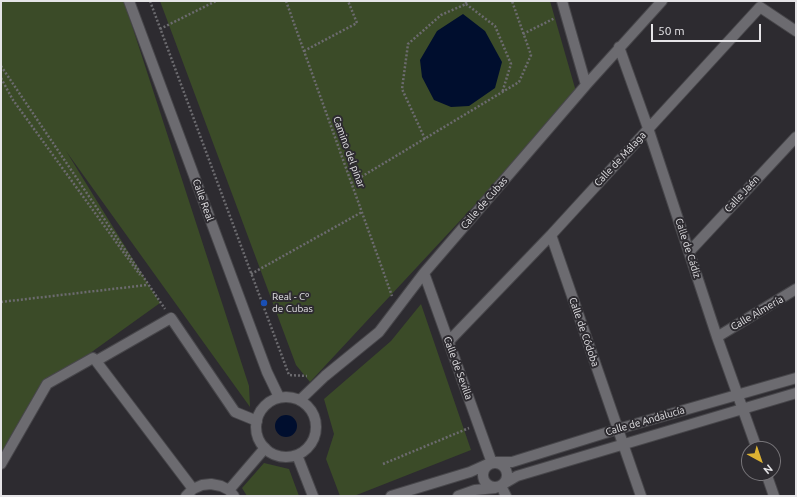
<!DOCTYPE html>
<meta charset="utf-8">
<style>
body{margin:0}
#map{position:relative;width:797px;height:497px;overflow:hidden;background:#2d2b30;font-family:Ubuntu,sans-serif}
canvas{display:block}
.frame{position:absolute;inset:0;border:2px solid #e5e4e7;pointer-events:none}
.north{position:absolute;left:741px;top:441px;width:40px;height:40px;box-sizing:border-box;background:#2d2b30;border:1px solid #777579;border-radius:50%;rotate:140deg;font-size:11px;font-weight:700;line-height:16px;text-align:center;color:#e5e4e7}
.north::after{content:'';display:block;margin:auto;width:14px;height:18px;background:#dcb233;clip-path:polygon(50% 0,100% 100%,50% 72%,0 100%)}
.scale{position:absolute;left:651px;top:24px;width:110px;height:18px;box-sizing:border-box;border:2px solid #e5e4e7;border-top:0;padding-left:5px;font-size:12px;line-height:14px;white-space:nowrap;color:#e5e4e7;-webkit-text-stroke:3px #2d2b30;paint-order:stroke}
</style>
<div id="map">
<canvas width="797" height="497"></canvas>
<div class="frame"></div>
<div class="north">N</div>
<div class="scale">50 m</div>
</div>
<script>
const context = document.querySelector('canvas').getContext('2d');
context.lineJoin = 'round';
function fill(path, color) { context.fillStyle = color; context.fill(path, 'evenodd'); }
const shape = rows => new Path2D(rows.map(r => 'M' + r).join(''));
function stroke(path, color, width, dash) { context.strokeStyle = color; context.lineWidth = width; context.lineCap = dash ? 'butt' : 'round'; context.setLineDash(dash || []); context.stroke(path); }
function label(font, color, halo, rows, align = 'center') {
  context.font = font + ' Ubuntu,sans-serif'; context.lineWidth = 4; context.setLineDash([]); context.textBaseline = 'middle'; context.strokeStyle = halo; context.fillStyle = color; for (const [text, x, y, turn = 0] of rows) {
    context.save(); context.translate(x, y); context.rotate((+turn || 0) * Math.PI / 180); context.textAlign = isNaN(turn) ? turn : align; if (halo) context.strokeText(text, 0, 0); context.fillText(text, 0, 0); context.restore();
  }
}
const green = shape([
 [1,1,124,1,249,386,250,407,66,151,160,303,47,384,1,456],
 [160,1,550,1,577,95,310,382,296,365],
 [421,304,471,450,354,496,340,496,326,459,334,434,324,399,391,341],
 [264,463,289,469,299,496,247,496,242,488]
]);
const water = shape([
 [463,14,485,31,502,62,495,88,469,106,451,107,434,100,422,77,420,60,437,31],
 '275 426a11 11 0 1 1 22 0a11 11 0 1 1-22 0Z'
]);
const path = shape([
 [150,1,289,375,307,376],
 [286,1,392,296],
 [466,4,495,26,511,64,502,93],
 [160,29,216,1],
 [523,34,555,18],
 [304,51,357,23,348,1],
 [1,66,165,309],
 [1,78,13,100,140,275],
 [425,139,402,89,408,44,441,15,466,4,466,1],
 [351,183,519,82,531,55,512,1],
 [251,274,362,212],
 [1,302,147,285],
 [383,464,469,428]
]);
const minor = shape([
 [562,1,586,85],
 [619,47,648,128,717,337,757,449],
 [551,235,641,496],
 [689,252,796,137],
 [424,273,492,463],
 [717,337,796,289],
 [449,341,551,235,760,7,796,31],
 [300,400,325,376,379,332,424,273,586,85,662,1],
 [494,462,512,462,618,429,796,378],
 '483 475a12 12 0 1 1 24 0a12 12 0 1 1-24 0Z',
 [1,464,47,384,93,358,96,361],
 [766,473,774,496],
 [505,483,517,476,796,393],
 [501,486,506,496],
 [193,489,96,361,171,318,235,412,257,421],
 [229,490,265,448],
 [186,496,193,489,202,485,211,484,221,486,229,490,234,496],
 [391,496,470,472,490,463],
 [458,496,475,490,495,488]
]);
const tertiary = shape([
 [129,1,267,372,279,397],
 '256 427a30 30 0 1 1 60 0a30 30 0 1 1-60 0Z',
 [297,455,313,496]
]);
const markers = [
 [264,303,4,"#1a4fb4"]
];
const streetNames = [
 ["Camino del pinar",349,152,70],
 ["Calle de Málaga",620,159,-47],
 ["Calle Jaén",742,194,-47],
 ["Calle Real",203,200,70],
 ["Calle de Cubas",484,203,-49],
 ["Calle de Cádiz",688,248,72],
 ["Calle Almería",757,313,-30],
 ["Calle de Códoba",584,332,71],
 ["Calle de Sevilla",458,368,70],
 ["Calle de Andalucía",645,421,-16]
];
const poiNames = [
 ["Real - Cº",272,297],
 ["de Cubas",272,309]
];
fill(green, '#3b4b28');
fill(water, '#000e2e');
stroke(minor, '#47464a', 12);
stroke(tertiary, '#47464a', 12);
stroke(path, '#6c6b6f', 2.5, [2, 2]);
stroke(minor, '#6c6b70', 10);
stroke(tertiary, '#6c6b70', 10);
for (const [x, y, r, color] of markers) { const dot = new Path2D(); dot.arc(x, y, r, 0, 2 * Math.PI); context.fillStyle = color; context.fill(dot); stroke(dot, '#2d2b30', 1.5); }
label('10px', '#e5e4e7', '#2d2b30', streetNames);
label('10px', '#e5e4e7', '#2d2b30', poiNames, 'left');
</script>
